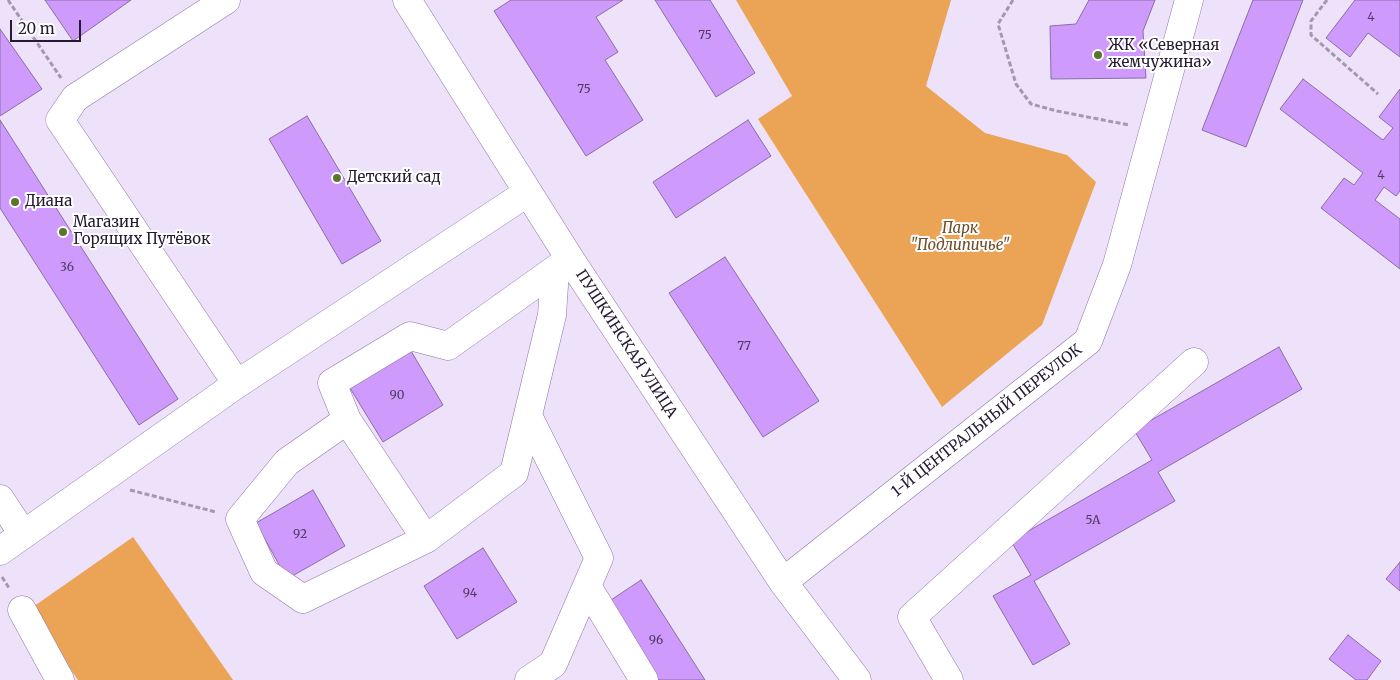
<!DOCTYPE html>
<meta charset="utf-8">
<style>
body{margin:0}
#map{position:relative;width:1400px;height:680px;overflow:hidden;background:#eee2fa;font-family:Merriweather,serif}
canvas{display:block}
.scale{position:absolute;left:10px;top:20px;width:71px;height:22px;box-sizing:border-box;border:2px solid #261a31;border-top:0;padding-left:6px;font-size:15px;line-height:18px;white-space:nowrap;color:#261a31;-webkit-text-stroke:4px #fff;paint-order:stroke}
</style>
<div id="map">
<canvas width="1400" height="680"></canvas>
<div class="scale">20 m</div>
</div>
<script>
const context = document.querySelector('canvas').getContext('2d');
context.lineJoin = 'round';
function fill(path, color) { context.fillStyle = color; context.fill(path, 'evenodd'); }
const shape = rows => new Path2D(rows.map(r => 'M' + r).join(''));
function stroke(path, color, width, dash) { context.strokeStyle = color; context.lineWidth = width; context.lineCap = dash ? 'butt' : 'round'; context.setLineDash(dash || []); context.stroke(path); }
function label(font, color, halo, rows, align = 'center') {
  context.font = font + ' Merriweather,serif'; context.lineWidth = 4; context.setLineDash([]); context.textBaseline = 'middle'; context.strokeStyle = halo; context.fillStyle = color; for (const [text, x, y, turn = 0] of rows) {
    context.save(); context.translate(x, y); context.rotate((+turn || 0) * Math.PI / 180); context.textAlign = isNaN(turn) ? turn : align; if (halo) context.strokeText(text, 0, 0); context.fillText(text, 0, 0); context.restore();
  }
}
const green = shape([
 [736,0,951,0,926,86,985,133,1067,155,1096,182,1042,325,942,407,758,119,792,96],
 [133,537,233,680,78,680,30,609]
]);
const building = shape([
 [45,0,131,0,73,41,45,0],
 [511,0,623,0,596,17,618,52,605,60,643,120,586,156,494,11,511,0],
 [655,0,710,0,755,73,716,97,655,0],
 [1089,0,1155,0,1143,31,1146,78,1051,79,1050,26,1076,24,1089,0],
 [1253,0,1303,0,1246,147,1202,130,1253,0],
 [1355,0,1400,0,1400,57,1368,33,1350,57,1326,38,1355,0],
 [0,29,42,89,0,116,0,29],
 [1303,79,1383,140,1393,128,1379,117,1400,89,1400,191,1396,196,1384,187,1375,200,1400,219,1400,269,1321,208,1344,178,1354,185,1363,173,1280,109,1303,79],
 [307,116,381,241,342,264,269,139,307,116],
 [0,120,178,399,139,425,0,208,0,120],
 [748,120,771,156,676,218,653,182,748,120],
 [725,257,819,401,763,437,669,293,725,257],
 [1279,347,1302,389,1158,472,1175,501,1034,581,1070,644,1033,665,993,596,1031,575,1011,541,1152,460,1134,430,1279,347],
 [411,351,443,405,383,442,350,388,411,351],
 [313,490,345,546,287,579,256,523,313,490],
 [483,548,517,602,457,639,424,586,483,548],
 [1400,562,1400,591,1386,579,1400,562],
 [641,580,705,680,658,680,608,602,641,580],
 [1348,635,1381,661,1367,680,1356,680,1329,659,1348,635]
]);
const path = shape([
 [8,0,61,78],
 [1013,0,998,24,1016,84,1031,104,1057,111,1129,125],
 [1327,0,1311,21,1311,35,1378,94],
 [130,490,216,512],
 [2,577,9,588]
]);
const minor = shape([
 [226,0,75,98,60,120,237,384],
 [407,0,570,259,783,582,857,680],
 [555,270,552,315,514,473,426,539,347,420,332,383,410,336,448,346,570,259],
 [528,416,599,558,553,664,529,680],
 [347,420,287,462,240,519,264,572,303,599,426,539],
 [0,499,23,534],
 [0,551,237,384,527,193],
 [783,582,1088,341,1117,265,1189,0],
 [587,586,644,680],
 [22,610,60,680],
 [949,680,912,617,1194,362]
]);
const markers = [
 [1098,55,5,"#5a762a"],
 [337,178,5,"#5a762a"],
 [15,202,5,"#5a762a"],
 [63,232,5,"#5a762a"]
];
const numberNames = [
 ["4",1371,18],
 ["75",705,36],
 ["75",584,90],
 ["4",1381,176],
 ["36",67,268],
 ["77",744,347],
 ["90",397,396],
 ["5А",1093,521],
 ["92",300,535],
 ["94",470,594],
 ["96",656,641]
];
const poiNames = [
 ["ЖК «Северная",1108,46],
 ["жемчужина»",1108,63],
 ["Детский сад",347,178],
 ["Диана",25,202],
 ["Магазин",73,223],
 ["Горящих Путёвок",73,240]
];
const parkNames = [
 ["Парк",960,229],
 ["\"Подлипичье\"",960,246]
];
const streetNames = [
 ["ПУШКИНСКАЯ УЛИЦА",626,344,57],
 ["1-Й ЦЕНТРАЛЬНЫЙ ПЕРЕУЛОК",987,421,-38]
];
fill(green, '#eba455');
fill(building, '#ce9bfd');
stroke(building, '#896da4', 1);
stroke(minor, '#9074ab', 29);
stroke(path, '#a498af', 3, [5, 2.5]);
stroke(minor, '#fff', 28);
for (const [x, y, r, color] of markers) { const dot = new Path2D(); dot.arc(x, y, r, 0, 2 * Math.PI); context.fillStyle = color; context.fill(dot); stroke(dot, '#fff', 2); }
label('12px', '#503a64', null, numberNames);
label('15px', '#261a31', '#fff', poiNames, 'left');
label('italic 15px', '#6f4d28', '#fff', parkNames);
label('15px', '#261a31', '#fff', streetNames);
</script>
